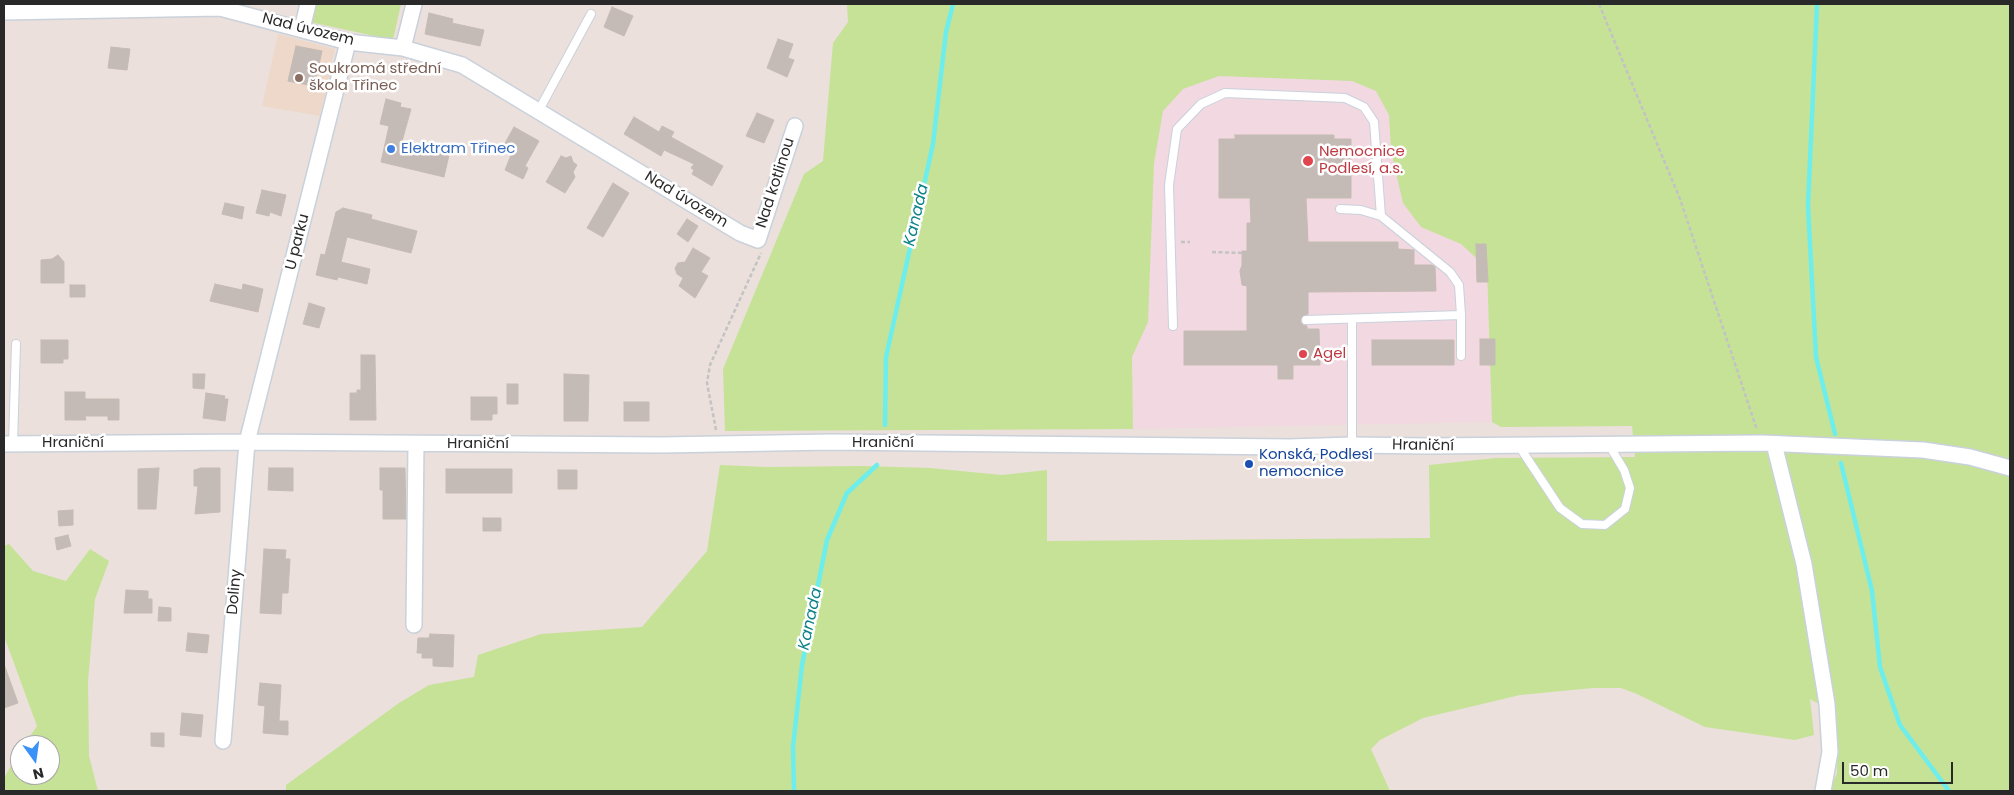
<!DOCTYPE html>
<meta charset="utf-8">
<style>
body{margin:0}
#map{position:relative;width:2014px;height:795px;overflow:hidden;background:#ebe0db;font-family:Poppins,sans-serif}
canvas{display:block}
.frame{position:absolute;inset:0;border:5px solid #292929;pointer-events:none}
.north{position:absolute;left:10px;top:735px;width:50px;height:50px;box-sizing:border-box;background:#fff;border:1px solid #a9a9a9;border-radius:50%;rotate:166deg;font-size:14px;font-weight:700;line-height:20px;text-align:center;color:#292929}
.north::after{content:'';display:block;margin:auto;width:18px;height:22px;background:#3a92f9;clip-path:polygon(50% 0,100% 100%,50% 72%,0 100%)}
.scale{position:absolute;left:1842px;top:762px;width:111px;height:22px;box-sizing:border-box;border:2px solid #292929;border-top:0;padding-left:6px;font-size:15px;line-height:18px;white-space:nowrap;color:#292929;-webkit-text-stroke:4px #fff;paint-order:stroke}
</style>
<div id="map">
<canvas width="2014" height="795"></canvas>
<div class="frame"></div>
<div class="north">N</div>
<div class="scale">50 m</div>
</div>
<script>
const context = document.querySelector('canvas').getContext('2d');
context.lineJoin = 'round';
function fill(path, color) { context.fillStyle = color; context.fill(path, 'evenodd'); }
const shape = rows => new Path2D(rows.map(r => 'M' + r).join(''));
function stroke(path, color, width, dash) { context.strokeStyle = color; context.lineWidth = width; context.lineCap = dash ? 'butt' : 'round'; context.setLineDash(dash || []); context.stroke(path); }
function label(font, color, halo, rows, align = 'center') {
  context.font = font + ' Poppins,sans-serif'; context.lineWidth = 5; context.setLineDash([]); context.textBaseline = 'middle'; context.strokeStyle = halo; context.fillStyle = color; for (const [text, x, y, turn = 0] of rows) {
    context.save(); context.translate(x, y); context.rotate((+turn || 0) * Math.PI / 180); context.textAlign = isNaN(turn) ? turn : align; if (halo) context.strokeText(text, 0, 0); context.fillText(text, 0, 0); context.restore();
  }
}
const education = shape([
 [278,34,335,49,320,116,262,106]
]);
const medical = shape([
 [1487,50,1487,268,1492,422,1133,429,1128,55]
]);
const green = shape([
 [314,4,401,4,393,40,310,22],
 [847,4,2010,4,2010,791,1829,791,1837,773,1837,714,1810,699,1814,735,1795,740,1705,727,1637,694,1621,688,1593,688,1520,695,1423,718,1380,740,1371,749,1390,791,286,791,286,785,399,703,429,685,474,677,478,655,541,634,642,627,707,551,720,465,766,467,862,466,930,468,1002,475,1047,470,1047,541,1430,538,1429,465,1496,458,1635,457,1632,426,1501,427,1492,422,1487,268,1461,244,1421,227,1403,203,1391,151,1389,115,1376,91,1352,81,1219,76,1183,89,1163,111,1154,163,1148,322,1132,357,1133,429,725,431,723,369,804,174,823,161,833,43,848,22],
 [9,544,33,571,66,581,90,549,109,561,95,599,88,682,89,756,98,791,4,791,4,778,20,750,20,775,50,775,50,745,24,745,37,726,4,636,4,546]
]);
const stream = shape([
 [1817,4,1808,206,1816,357,1835,434],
 [885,425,886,357,933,144,946,32,953,4],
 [1841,463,1872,591,1880,667,1900,725,1949,791],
 [794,791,793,747,802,665,827,540,847,493,877,465]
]);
const building = shape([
 [612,7,633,16,624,36,604,27,612,7],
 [429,13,453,19,452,23,484,30,480,46,425,34,429,13],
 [778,39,793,44,788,58,794,60,787,77,767,68,778,39],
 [296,46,322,51,314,86,288,81,296,46],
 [111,47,130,49,127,70,108,68,111,47],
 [386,99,401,103,400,107,411,109,401,145,449,155,444,177,381,162,389,126,380,124,386,99],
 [757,113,774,120,764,143,746,136,757,113],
 [634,117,659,132,662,126,674,132,671,137,723,166,712,186,692,174,694,170,691,168,694,164,664,150,661,156,624,134,634,117],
 [514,127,539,141,525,166,528,168,523,179,505,170,513,150,504,145,514,127],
 [1235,135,1334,135,1334,139,1351,139,1351,198,1306,198,1308,242,1398,242,1398,249,1414,250,1414,265,1432,265,1435,267,1436,291,1308,292,1308,314,1303,316,1300,321,1303,325,1307,326,1307,329,1319,329,1320,365,1293,365,1293,379,1278,379,1278,365,1184,365,1184,331,1247,331,1247,286,1242,285,1240,271,1242,265,1242,251,1247,251,1247,223,1251,223,1250,198,1219,198,1219,139,1235,139,1235,135],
 [561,156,566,158,571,156,573,162,577,165,573,172,575,177,565,193,546,182,561,156],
 [613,183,629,193,603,237,587,228,613,183],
 [262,190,286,195,281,216,270,212,269,216,256,213,262,190],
 [225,203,244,207,242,219,222,214,225,203],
 [343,208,372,215,371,219,417,231,411,253,347,237,341,262,370,269,367,284,338,277,337,280,316,275,321,254,325,255,336,212,343,208],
 [687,219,698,226,688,242,677,234,687,219],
 [1476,244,1486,244,1488,282,1477,282,1476,244],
 [693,248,710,258,701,272,708,276,695,298,679,286,683,278,677,274,675,268,678,263,685,262,693,248],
 [58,255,64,262,64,283,41,283,41,260,52,259,58,255],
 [215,284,242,290,243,284,263,289,258,312,210,301,215,284],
 [70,285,85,285,85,297,70,297,70,285],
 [309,303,325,308,319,328,303,324,309,303],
 [1480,339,1495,339,1495,365,1480,365,1480,339],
 [41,340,68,340,68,359,63,359,63,363,41,363,41,340],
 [1372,340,1454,340,1454,365,1372,365,1372,340],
 [361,355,375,355,376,420,350,420,350,393,357,393,357,390,361,390,361,355],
 [193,374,205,374,204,389,193,388,193,374],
 [564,374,589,375,588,421,564,421,564,374],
 [507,384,518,384,518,404,507,404,507,384],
 [65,392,85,392,85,399,119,399,119,420,108,420,108,416,85,416,86,420,65,420,65,392],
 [206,393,225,396,224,399,228,399,225,421,203,418,206,393],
 [471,397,497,397,497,414,492,414,492,420,471,420,471,397],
 [624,402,649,402,649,421,624,421,624,402],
 [159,468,156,509,138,509,138,469,159,468],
 [201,468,220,468,220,512,195,514,198,486,194,486,194,470,201,468],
 [269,468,293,468,293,491,268,490,269,468],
 [380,468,405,468,406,519,383,519,383,490,380,490,380,468],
 [446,469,512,469,512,493,446,493,446,469],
 [558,470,577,470,577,489,558,489,558,470],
 [73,510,73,525,59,526,58,511,73,510],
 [483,518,501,518,501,531,483,531,483,518],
 [68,535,71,546,57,550,55,538,68,535],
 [264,549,286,550,285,559,290,559,288,593,282,593,281,614,260,613,264,549],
 [126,590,148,591,148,599,152,599,152,613,124,613,126,590],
 [159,607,171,608,171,621,158,621,159,607],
 [188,633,209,635,207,653,186,651,188,633],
 [430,634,454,635,453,667,433,666,433,658,422,658,422,653,417,653,418,638,429,638,430,634],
 [5,667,18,703,4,708,4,668,5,667],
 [260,683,281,685,279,721,288,721,288,735,263,733,265,706,258,705,260,683],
 [182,713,203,715,201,737,180,735,182,713],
 [151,733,164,733,164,747,151,746,151,733]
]);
const path = shape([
 [1599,4,1680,199,1757,430],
 [1181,242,1190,242],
 [1212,252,1242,253],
 [716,430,707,383,710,365,761,253]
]);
const service = shape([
 [539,110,591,14],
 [1340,209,1361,210,1381,216,1450,272,1459,285,1461,315],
 [1306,320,1461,315,1461,356],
 [1173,326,1169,185,1177,129,1201,104,1225,93,1345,98,1364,107,1374,122,1381,216],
 [13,444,16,344],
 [1352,445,1352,319],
 [1519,446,1560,508,1582,524,1605,525,1625,509,1630,488,1624,470,1609,445]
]);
const minor = shape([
 [4,12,220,8,348,42,403,48,462,65,740,233,758,240,795,126],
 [302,29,308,4],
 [403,48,414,4],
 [4,444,247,442,662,445,831,442,1289,447,1352,445,1427,446,1762,443,1923,450,1970,457,2010,468],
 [1774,444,1804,564,1827,704,1830,752,1823,791],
 [414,625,416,444],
 [223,741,247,442,348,42]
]);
const markers = [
 [299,78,5,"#8d6e63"],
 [391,149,5,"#3f7fe0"],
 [1308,161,6,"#e0444e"],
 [1303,354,5,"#e0444e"],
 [1249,464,5,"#1a4fb4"]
];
const streetNames = [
 ["Nad úvozem",308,30,14],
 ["Nad kotlinou",776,183,-72],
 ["Nad úvozem",686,200,31],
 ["U parku",298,242,-76],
 ["Hraniční",73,443],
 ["Hraniční",883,443],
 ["Hraniční",478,444],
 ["Hraniční",1423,446,1],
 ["Doliny",235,592,-85]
];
const educationNames = [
 ["Soukromá střední",309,69],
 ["škola Třinec",309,86]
];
const shopNames = [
 ["Elektram Třinec",401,149]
];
const healthNames = [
 ["Nemocnice",1319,152],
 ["Podlesí, a.s.",1319,169],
 ["Agel",1313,354]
];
const transitNames = [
 ["Konská, Podlesí",1259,455],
 ["nemocnice",1259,472]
];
const waterNames = [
 ["Kanada",917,215,-77],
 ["Kanada",811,619,-78]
];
fill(education, '#edd8ca');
fill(medical, '#f2d8e0');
fill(green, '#c5e297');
stroke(stream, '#6deeec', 4.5);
fill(building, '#c4bbb6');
stroke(building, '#c6bbb4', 1);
stroke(service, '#c9d1db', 10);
stroke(minor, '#c9d1db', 18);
stroke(path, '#c3c3c3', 2.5, [4, 2.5]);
stroke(service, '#fff', 8);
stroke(minor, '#fff', 15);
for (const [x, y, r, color] of markers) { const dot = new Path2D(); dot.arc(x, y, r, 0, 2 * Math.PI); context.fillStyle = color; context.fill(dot); stroke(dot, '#fff', 2); }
label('15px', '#292929', '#fff', streetNames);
label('15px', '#785e54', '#fff', educationNames, 'left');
label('15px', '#366cbe', '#fff', shopNames, 'left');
label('15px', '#be3a42', '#fff', healthNames, 'left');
label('15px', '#164399', '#fff', transitNames, 'left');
label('italic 16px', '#0e828a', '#fff', waterNames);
</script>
